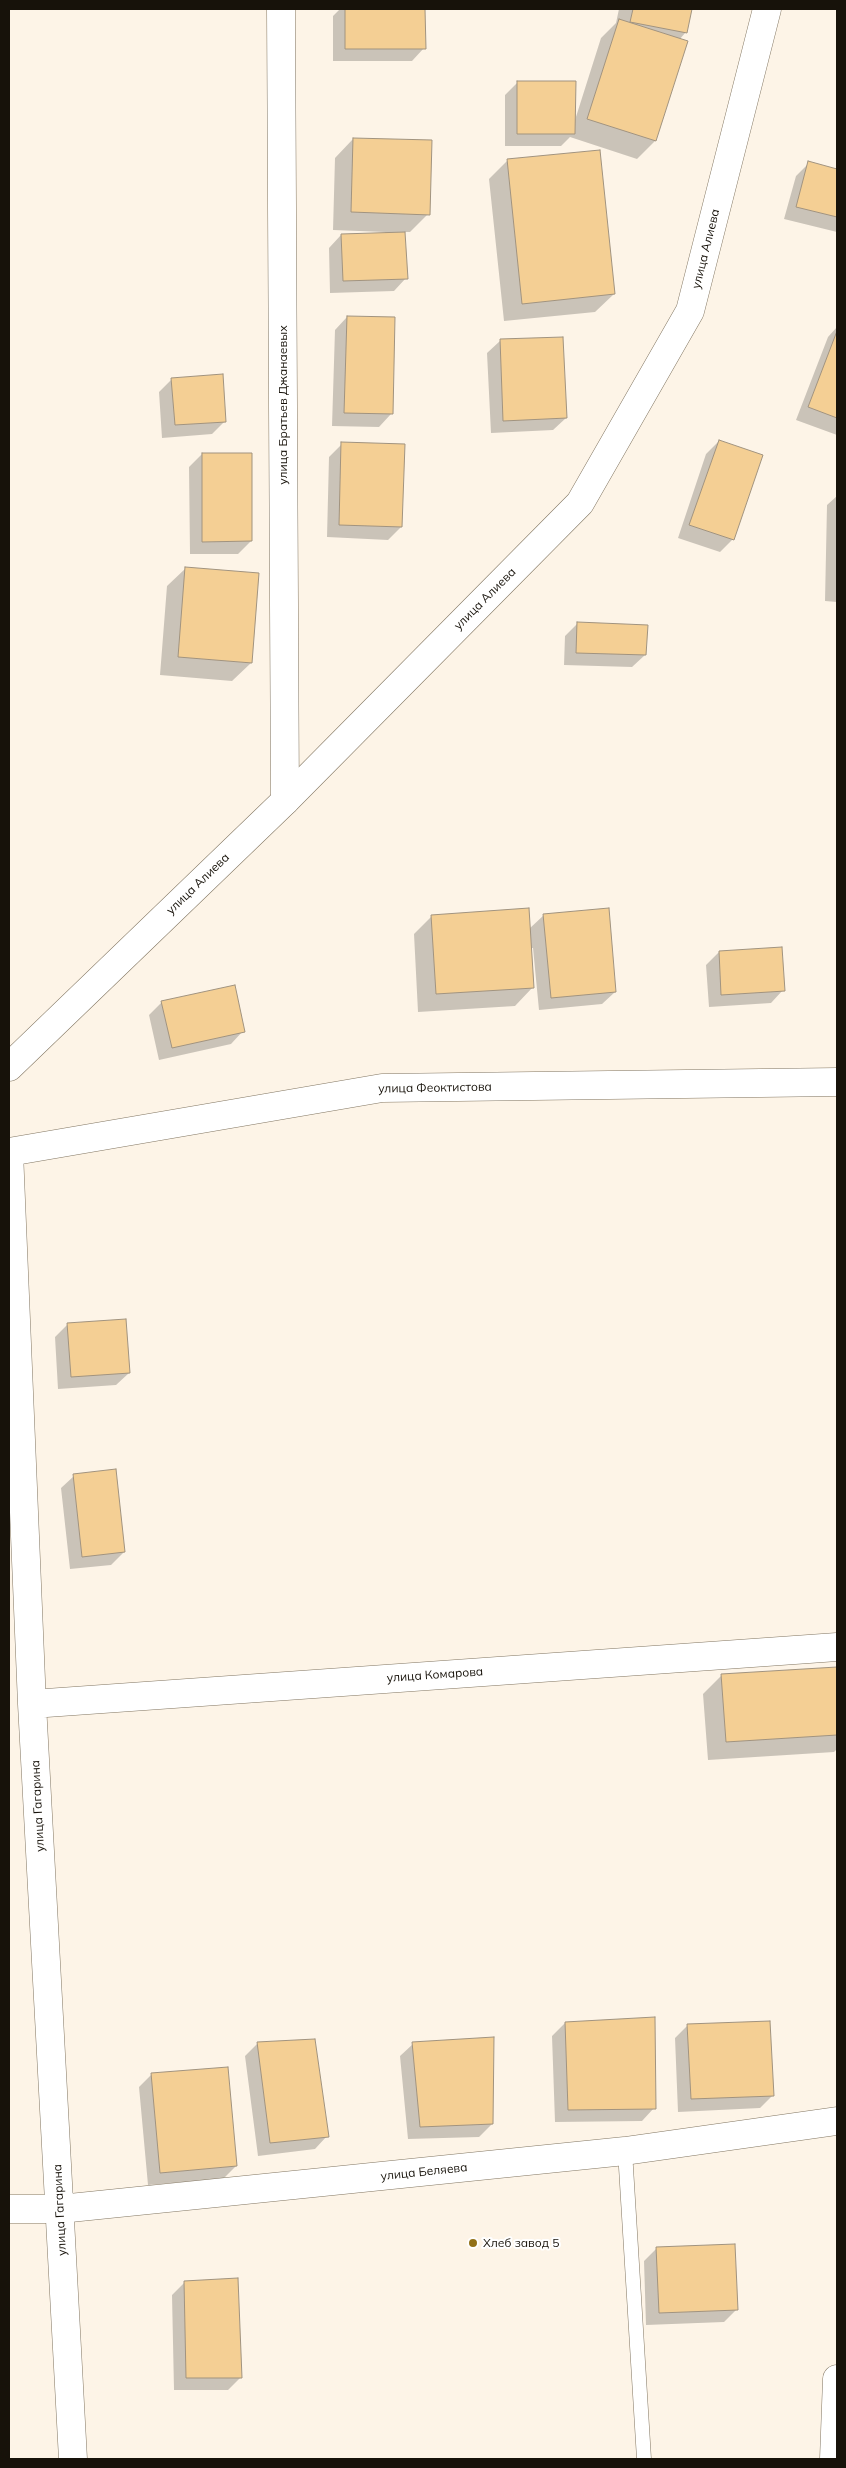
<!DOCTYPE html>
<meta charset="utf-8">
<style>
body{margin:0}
#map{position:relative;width:846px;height:2468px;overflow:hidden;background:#fdf4e7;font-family:Mulish,sans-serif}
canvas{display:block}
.frame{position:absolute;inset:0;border:10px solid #17120a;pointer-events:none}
</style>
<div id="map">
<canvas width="846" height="2468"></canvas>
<div class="frame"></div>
</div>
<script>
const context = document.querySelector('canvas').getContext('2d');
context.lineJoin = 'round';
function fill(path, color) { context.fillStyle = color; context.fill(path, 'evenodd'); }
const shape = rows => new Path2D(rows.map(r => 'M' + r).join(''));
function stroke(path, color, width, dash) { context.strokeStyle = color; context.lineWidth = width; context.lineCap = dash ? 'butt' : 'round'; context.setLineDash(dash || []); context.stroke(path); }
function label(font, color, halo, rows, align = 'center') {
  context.font = font + ' Mulish,sans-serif'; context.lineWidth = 4; context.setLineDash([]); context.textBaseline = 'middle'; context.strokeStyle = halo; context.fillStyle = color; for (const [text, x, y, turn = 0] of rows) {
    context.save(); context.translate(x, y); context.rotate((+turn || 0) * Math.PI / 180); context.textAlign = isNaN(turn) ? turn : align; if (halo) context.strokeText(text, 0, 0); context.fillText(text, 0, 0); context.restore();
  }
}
const shadow = shape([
 [340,9,424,9,424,48,412,61,333,61,333,16],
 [619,9,691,9,686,32,679,40,687,42,655,141,637,159,570,137,561,146,505,146,505,95,518,82,575,120,601,38,616,23],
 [353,139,428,214,410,232,404,232,406,278,394,291,330,293,329,248,341,235,385,234,385,232,333,230,335,158],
 [508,160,614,294,595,312,504,321,489,179],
 [809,163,837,171,837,232,784,219,796,176],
 [347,317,391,414,379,427,332,426,335,330],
 [837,327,837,435,796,420,828,337],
 [500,341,566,418,553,430,491,433,487,353],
 [172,379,225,421,212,434,162,438,159,392],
 [719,441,761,456,732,540,720,552,678,538,706,454],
 [342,444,401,527,388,540,327,537,329,457],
 [202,454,251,541,238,554,190,554,189,467],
 [837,496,837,602,825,601,827,505],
 [186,568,258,574,251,663,232,681,160,675,167,586],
 [578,623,645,655,632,667,564,665,565,636],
 [544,915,615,992,602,1004,539,1010,533,948,531,948,533,987,515,1006,418,1012,414,934,432,916,529,929],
 [719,952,783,990,771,1003,709,1007,706,965],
 [162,1002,243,1031,231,1044,159,1060,149,1015],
 [68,1324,129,1373,116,1385,58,1389,55,1337],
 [74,1476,124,1552,111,1565,70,1569,61,1488],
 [837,1668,837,1749,834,1752,708,1760,703,1694,722,1675],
 [565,2023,654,2108,642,2121,555,2122,552,2036],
 [688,2025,773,2095,760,2108,678,2112,675,2038],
 [258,2043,327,2136,315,2149,258,2156,245,2056],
 [413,2044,492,2124,479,2137,408,2139,400,2056],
 [152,2074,236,2166,223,2179,148,2185,139,2087],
 [657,2248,737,2309,724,2322,646,2325,644,2261],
 [185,2282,241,2377,228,2390,174,2390,172,2295]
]);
const building = shape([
 [345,9,425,9,426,49,345,49,345,9],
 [633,9,692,9,687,33,630,22,633,9],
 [619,19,688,41,656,141,587,119,619,19],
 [517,81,576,81,575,134,517,134,517,81],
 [353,138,432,140,430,215,351,212,353,138],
 [600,150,615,294,522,304,507,159,600,150],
 [808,161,837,169,837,217,796,207,808,161],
 [405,232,408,279,343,281,341,234,405,232],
 [347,316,395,317,393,414,344,413,347,316],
 [837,331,837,418,808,407,837,331],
 [563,337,567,418,503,421,500,339,563,337],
 [223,374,226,422,175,425,171,378,223,374],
 [719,440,763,455,734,540,689,525,719,440],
 [341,442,405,444,402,527,339,525,341,442],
 [202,453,252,453,252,541,202,542,202,453],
 [185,567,259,573,252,663,178,657,185,567],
 [577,622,648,625,646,655,576,653,577,622],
 [529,908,534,988,436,994,431,915,529,908],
 [609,908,616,992,551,998,543,914,609,908],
 [782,947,785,991,721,995,719,951,782,947],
 [235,985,245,1032,172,1048,161,1001,235,985],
 [126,1319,130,1373,71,1377,67,1323,126,1319],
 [116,1469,125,1552,82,1557,73,1474,116,1469],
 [837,1667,837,1735,726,1742,721,1674,837,1667],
 [655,2017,656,2109,568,2110,565,2022,655,2017],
 [770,2021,774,2096,691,2099,687,2024,770,2021],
 [494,2037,493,2124,420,2127,412,2042,494,2037],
 [315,2039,329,2137,270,2143,257,2042,315,2039],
 [228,2067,237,2166,160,2173,151,2073,228,2067],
 [735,2244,738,2310,659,2313,656,2247,735,2244],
 [238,2278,242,2378,186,2378,184,2281,238,2278]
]);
const service = shape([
 [625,2151,644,2459]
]);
const minor = shape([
 [281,9,285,801],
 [9,1152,32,1704,73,2459],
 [9,1152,382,1088,837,1082],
 [32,1704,837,1647],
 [9,2209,60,2209,625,2151,837,2121],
 [834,2459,837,2379]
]);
const tertiary = shape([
 [9,1067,285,801,580,503,690,311,767,9]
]);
const markers = [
 [473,2243,5,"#927017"]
];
const streetNames = [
 ["улица Алиева",706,249,-76],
 ["улица Братьев Джанаевых",283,405,-90],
 ["улица Алиева",485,599,-45],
 ["улица Алиева",198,884,-44],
 ["улица Феоктистова",435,1088,-1],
 ["улица Комарова",435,1675,-4],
 ["улица Гагарина",38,1806,-93],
 ["улица Беляева",424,2172,-6],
 ["улица Гагарина",60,2210,-93]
];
const poiNames = [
 ["Хлеб завод 5",483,2243]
];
fill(shadow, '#0003');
fill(building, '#f4cf94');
stroke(building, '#a1937f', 1);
stroke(service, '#827662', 15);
stroke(minor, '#827662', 29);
stroke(tertiary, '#827662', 29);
stroke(service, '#fff', 14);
stroke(minor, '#fff', 28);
stroke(tertiary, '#fff', 28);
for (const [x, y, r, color] of markers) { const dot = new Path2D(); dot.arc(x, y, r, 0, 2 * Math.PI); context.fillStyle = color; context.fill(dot); stroke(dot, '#fff', 2); }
label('12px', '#17120a', '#fff', streetNames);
label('12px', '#17120a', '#fff', poiNames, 'left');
</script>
